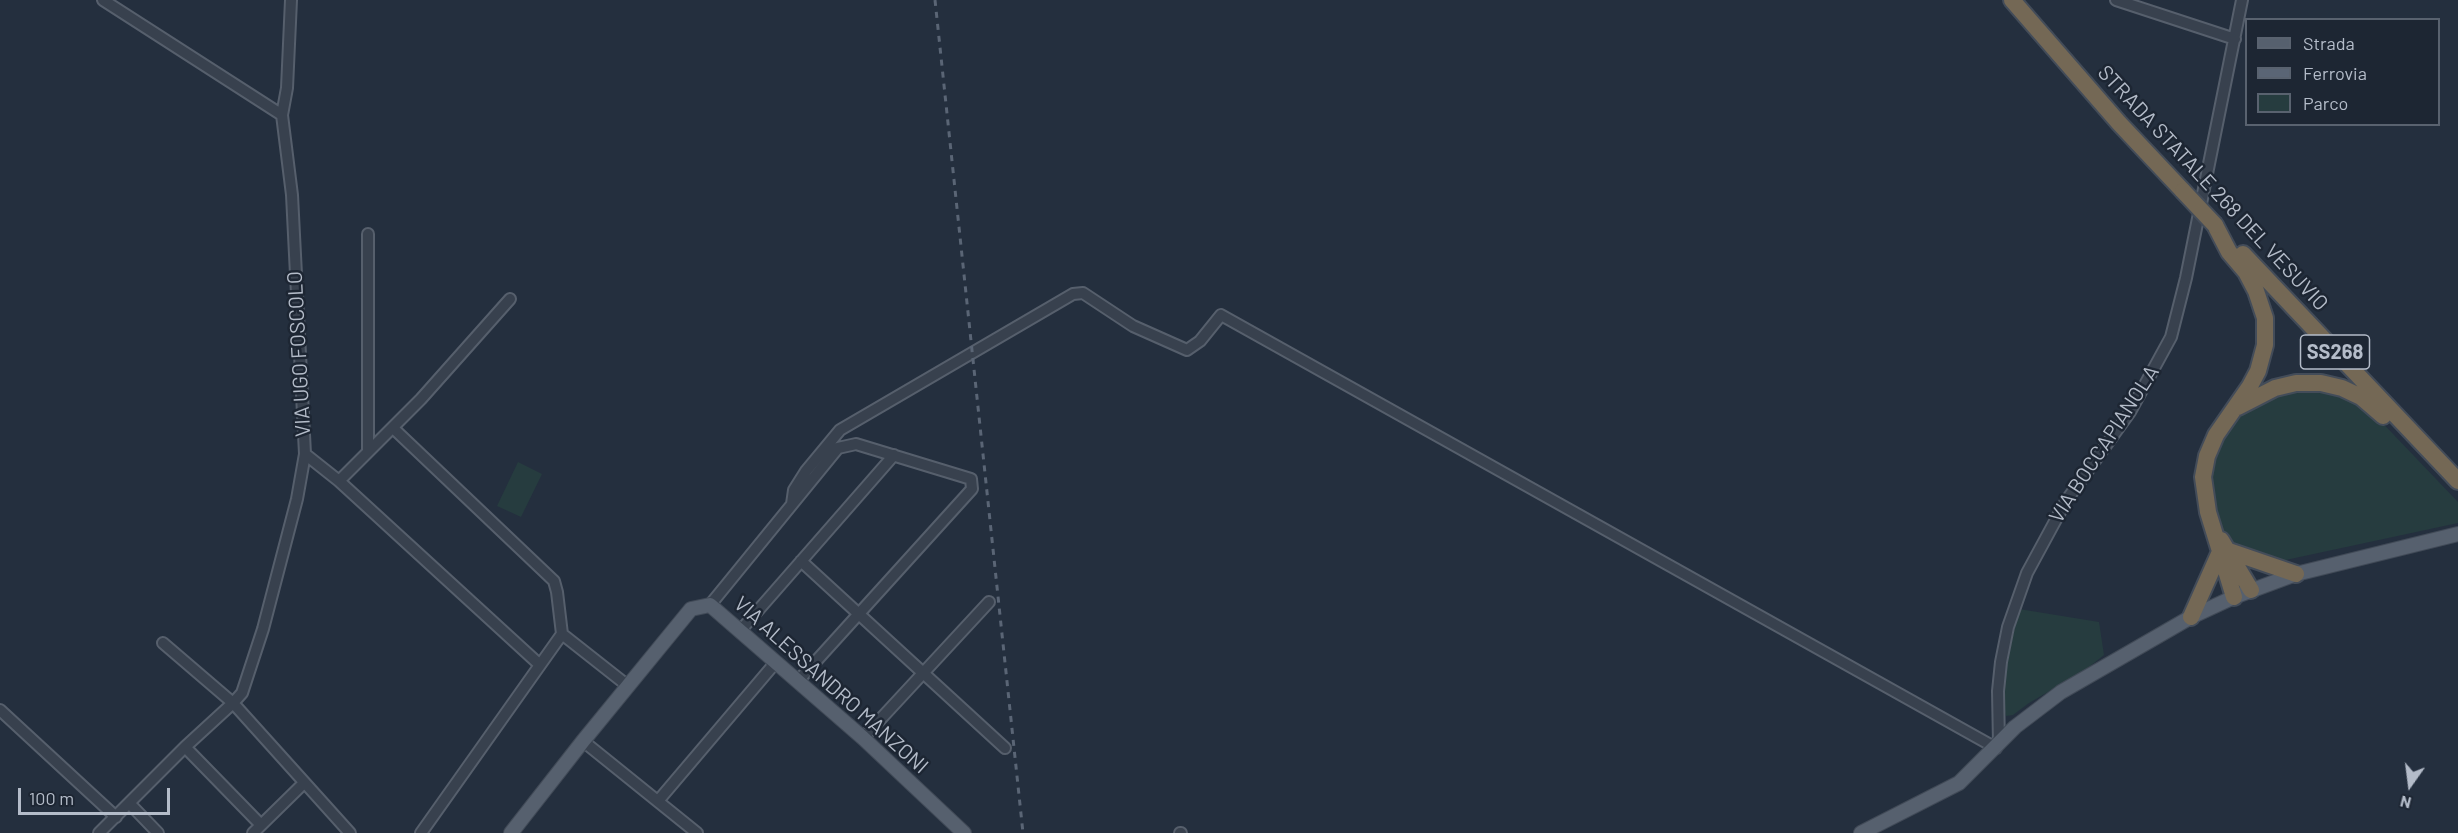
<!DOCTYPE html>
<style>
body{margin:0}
#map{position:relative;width:2458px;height:833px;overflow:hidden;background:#242f3e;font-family:Barlow,sans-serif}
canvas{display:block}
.legend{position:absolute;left:2245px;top:18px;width:195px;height:108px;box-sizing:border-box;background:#1d2633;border:2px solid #59626f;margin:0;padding:8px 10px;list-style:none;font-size:18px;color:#b4bcc9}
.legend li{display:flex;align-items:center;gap:12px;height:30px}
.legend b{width:30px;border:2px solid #59626f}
.north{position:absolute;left:2380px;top:755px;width:60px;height:60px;-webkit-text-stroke:4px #1d2633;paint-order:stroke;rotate:194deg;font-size:16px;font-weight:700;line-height:24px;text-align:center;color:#b4bcc9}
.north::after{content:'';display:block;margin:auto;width:21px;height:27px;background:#b4bcc9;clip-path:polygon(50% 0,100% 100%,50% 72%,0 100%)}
.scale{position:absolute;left:18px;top:788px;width:152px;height:27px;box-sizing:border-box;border:3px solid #b4bcc9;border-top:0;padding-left:8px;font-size:18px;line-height:21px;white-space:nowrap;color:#b4bcc9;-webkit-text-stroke:4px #1d2633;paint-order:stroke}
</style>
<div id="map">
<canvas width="2458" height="833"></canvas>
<ul class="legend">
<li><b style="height:8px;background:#56606e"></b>Strada</li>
<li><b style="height:8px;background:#5a6575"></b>Ferrovia</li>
<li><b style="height:16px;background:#263c3f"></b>Parco</li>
</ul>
<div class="north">N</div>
<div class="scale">100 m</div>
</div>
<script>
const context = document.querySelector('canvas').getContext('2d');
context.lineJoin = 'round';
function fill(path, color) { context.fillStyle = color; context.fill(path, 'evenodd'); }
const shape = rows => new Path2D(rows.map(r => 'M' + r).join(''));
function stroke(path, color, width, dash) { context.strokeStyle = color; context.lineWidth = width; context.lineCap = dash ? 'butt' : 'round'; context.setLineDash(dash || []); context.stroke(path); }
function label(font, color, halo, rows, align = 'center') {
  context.font = font + ' Barlow,sans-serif'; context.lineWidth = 5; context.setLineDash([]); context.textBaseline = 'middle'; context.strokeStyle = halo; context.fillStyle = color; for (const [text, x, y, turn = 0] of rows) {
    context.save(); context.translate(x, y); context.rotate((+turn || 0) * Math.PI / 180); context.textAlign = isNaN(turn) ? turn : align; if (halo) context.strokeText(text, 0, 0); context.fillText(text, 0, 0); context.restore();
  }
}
const green = shape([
 [2282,390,2330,390,2372,412,2458,502,2458,523,2281,561,2236,545,2224,532,2216,516,2210,475,2220,441,2241,413],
 [518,462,542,474,521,517,497,506],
 [2019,609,2099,622,2104,655,2084,671,2029,703,2013,715,2006,716,2003,705,2005,670]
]);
const minor = shape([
 [103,0,282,115,292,195,305,454,297,499,263,629,242,693,233,703,163,643],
 [2116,0,2235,39],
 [282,115,287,88,291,0],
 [368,234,368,452],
 [393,428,554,581,557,592,562,634,421,833],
 [305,454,339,481,540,665],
 [339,481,421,399,510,299],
 [792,504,794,490,806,471,840,430,1073,294,1083,293,1133,326,1187,350,1200,341,1221,315,1996,748],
 [801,561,1005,748],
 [710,605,838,448,856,444,971,479,972,489,798,681],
 [740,631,894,455],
 [562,634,628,686],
 [0,710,116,817],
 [863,738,989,602],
 [583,741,697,833],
 [1999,744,1998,691,2001,662,2008,627,2027,573,2066,501,2130,412,2171,337,2186,278,2242,0],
 [185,747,261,825],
 [658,801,776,662],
 [130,804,158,833],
 [99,833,185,747,233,703,350,833],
 [253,833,304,783],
 [1180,833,1181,833]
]);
const major = shape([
 [511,833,583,741,691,609,710,605,863,738,964,833],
 [1861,833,1959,783,2015,727,2061,692,2191,617,2234,597,2296,574,2458,534]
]);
const highway = shape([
 [2012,0,2119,123,2183,191],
 [2215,225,2229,252,2246,272,2256,291,2265,318,2265,345,2258,371,2250,386,2216,435,2207,456,2203,477,2208,512,2234,597],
 [2243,254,2458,481],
 [2238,407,2275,388,2296,383,2321,383,2342,388,2361,397,2383,416],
 [2221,540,2251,590],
 [2229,551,2296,574],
 [2191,617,2219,554]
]);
const rail = shape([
 [935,0,1023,833]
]);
const highwayBridge = shape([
 [2183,191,2215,225]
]);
const shields = [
 [2335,352,69]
];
const shieldNames = [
 ["SS268",2335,352]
];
const streetNames = [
 ["STRADA STATALE 268 DEL VESUVIO",2213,188,47],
 ["VIA UGO FOSCOLO",299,354,-93],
 ["VIA BOCCAPIANOLA",2104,444,-57],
 ["VIA ALESSANDRO MANZONI",831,685,42]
];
fill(green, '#263c3f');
stroke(minor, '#565f6c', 14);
stroke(major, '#414a57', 16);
stroke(highway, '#434c59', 20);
stroke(minor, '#38414e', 10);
stroke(major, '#56606e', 14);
stroke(highway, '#746855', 16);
stroke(rail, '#5a6575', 3, [6, 6]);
stroke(highwayBridge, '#434c59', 20, []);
stroke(highwayBridge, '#746855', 16);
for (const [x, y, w] of shields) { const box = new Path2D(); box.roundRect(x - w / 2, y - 17, w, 34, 4.5); context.fillStyle = '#1d2633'; context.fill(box); stroke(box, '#b4bcc9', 1.5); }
label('bold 20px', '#b4bcc9', null, shieldNames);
label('21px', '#b4bcc9', '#1d2633', streetNames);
</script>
